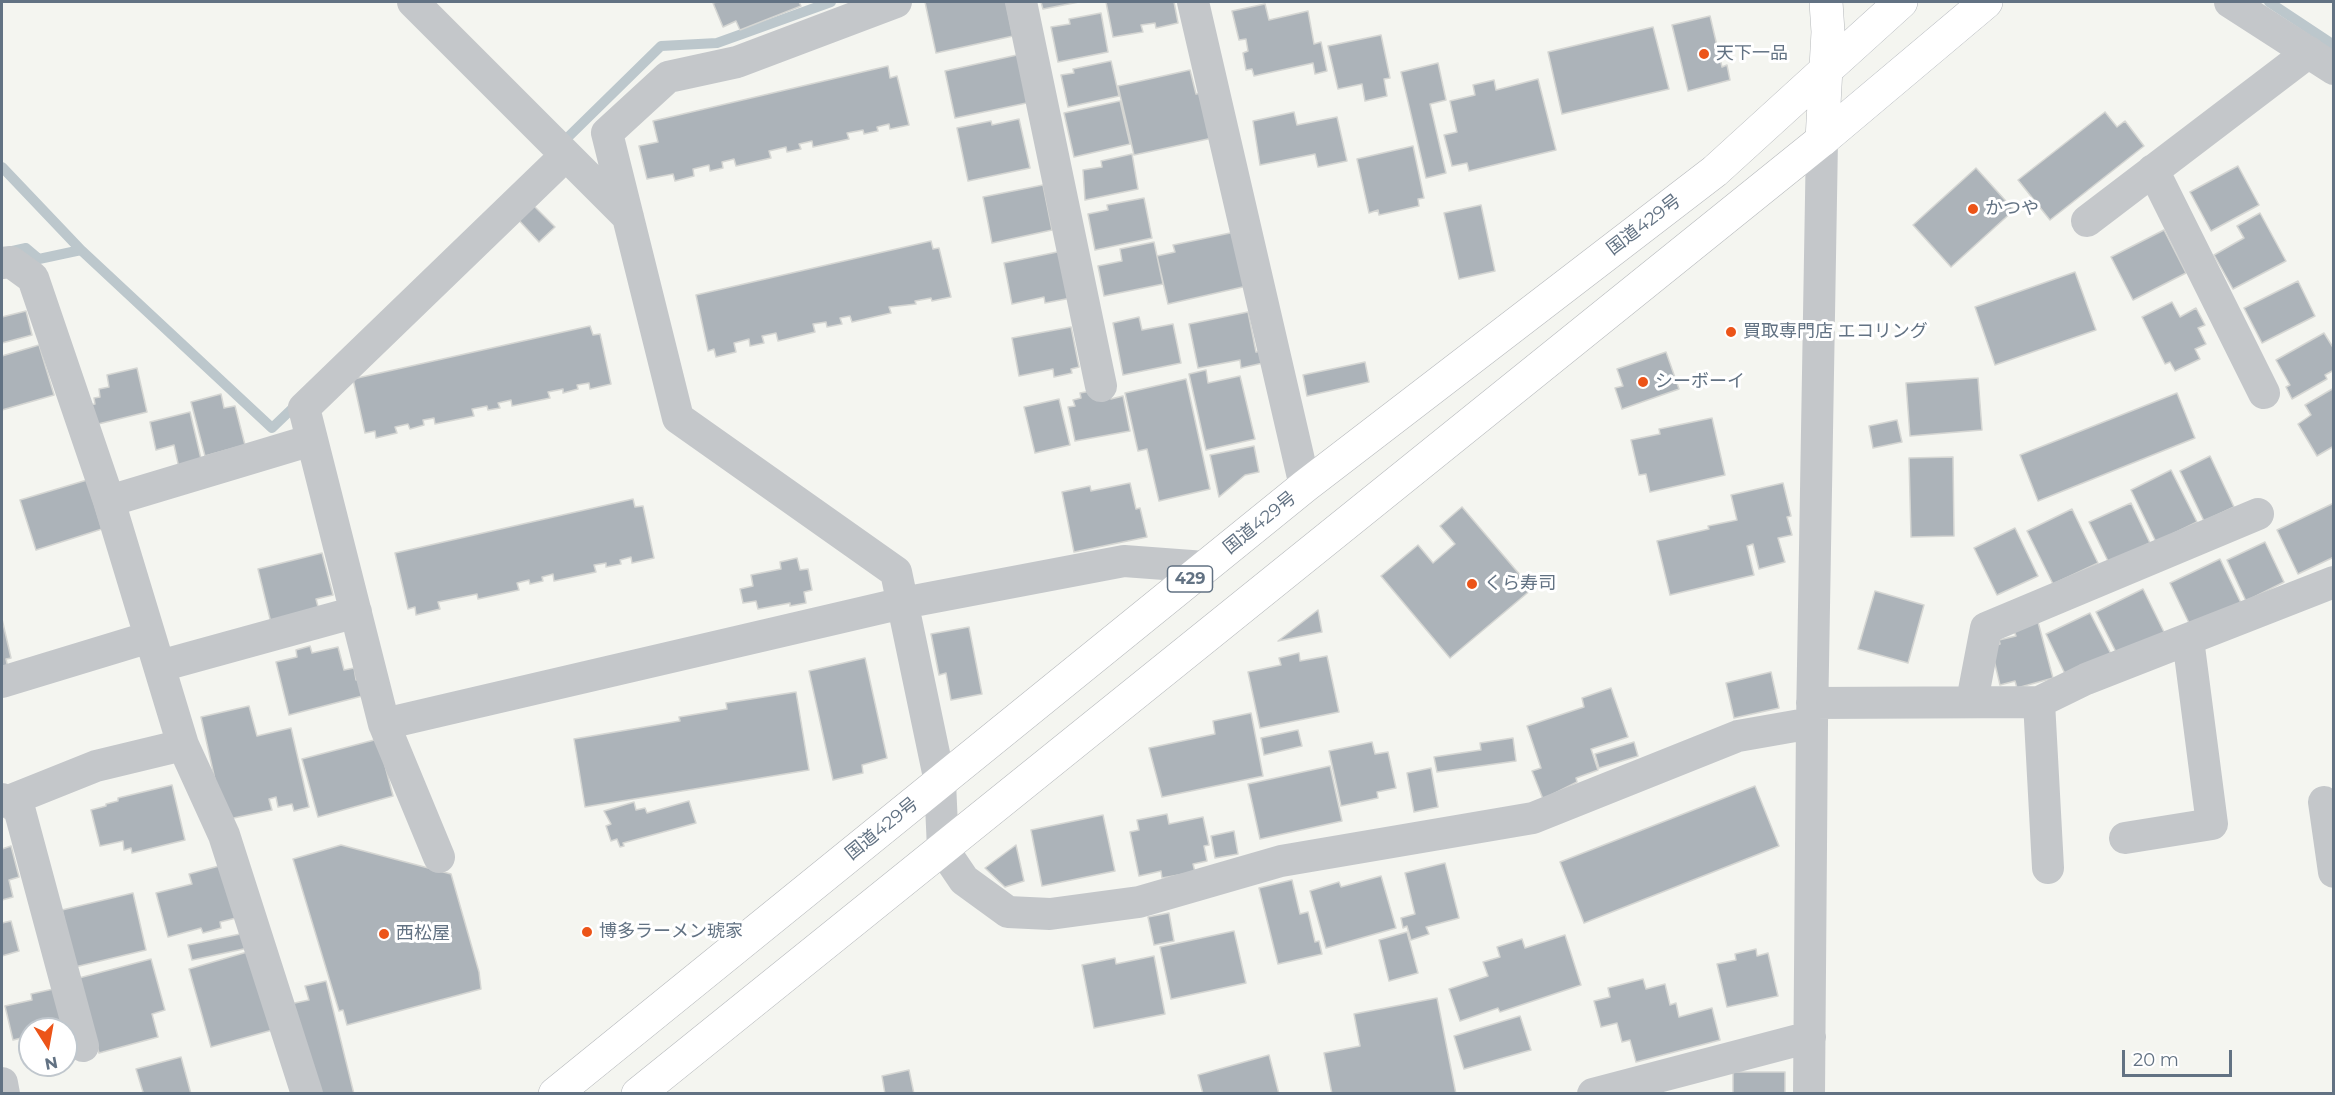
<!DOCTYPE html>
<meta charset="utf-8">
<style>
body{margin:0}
#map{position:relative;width:2335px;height:1095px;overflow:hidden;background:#f4f5f0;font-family:Montserrat,sans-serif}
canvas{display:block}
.frame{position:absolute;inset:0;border:3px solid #627283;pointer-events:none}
.north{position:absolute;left:18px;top:1017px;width:60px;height:60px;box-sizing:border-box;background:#fff;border:2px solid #c0c7cd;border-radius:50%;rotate:169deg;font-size:16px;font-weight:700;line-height:24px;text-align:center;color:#627283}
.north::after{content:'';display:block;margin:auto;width:21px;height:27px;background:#ec5418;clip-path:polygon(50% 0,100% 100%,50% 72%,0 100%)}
.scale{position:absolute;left:2122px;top:1050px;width:110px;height:27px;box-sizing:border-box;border:3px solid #627283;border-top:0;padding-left:8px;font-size:18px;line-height:21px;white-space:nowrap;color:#627283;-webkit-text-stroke:4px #fff;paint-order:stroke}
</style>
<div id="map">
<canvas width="2335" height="1095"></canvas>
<div class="frame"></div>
<div class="north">N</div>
<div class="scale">20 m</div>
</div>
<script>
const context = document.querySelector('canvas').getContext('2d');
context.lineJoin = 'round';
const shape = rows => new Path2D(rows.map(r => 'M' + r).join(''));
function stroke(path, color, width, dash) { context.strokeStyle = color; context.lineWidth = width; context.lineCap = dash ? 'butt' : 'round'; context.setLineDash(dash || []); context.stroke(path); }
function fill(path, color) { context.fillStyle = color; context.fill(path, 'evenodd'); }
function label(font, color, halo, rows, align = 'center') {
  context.font = font + ' Montserrat,"Noto Sans JP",sans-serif'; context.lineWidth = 6; context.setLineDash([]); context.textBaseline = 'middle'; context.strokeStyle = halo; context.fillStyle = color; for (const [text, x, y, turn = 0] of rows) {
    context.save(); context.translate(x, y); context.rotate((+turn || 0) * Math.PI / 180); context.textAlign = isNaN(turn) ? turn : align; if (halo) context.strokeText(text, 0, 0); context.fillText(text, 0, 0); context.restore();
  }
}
const stream = shape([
 [2269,2,2334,45],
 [561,144,661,46,717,43,831,2],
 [2,167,81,250],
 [8,252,26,248,39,259,81,250,272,428,297,404]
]);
const building = shape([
 [717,2,799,2,801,6,740,30,736,21,723,27,713,3,717,2],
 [925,2,1006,2,1013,36,936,53,925,2],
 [1041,2,1079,2,1043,9,1041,2],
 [1106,2,1174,2,1178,23,1156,28,1155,23,1141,25,1143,32,1113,37,1106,2],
 [1265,4,1269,20,1308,11,1314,44,1321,42,1327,71,1315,74,1313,63,1254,76,1252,69,1246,70,1243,53,1248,51,1246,39,1239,40,1232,11,1265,4],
 [1101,13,1108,52,1058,62,1051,27,1070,24,1069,19,1101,13],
 [1710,16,1722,67,1727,65,1730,80,1688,91,1672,25,1710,16],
 [1653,27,1669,89,1562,114,1548,52,1653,27],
 [1381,35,1390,78,1384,79,1387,96,1365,101,1362,84,1338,89,1328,46,1381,35],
 [1026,53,1036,101,955,118,945,71,1026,53],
 [1111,61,1119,96,1068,107,1061,75,1074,73,1073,69,1111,61],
 [1438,63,1446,100,1430,104,1446,173,1426,178,1401,72,1438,63],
 [888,66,890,78,897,76,909,125,890,129,889,124,877,127,878,131,864,134,863,130,847,133,849,139,813,147,812,141,799,144,801,149,787,152,786,147,769,151,771,158,736,166,734,159,722,162,723,168,710,171,709,165,693,169,694,176,675,181,673,174,647,179,639,146,658,142,653,121,888,66],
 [1190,70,1196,94,1208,92,1217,137,1134,155,1118,86,1190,70],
 [1538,79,1556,150,1469,171,1467,163,1452,166,1444,135,1457,132,1450,101,1475,95,1473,85,1494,80,1496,90,1538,79],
 [1120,101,1130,144,1074,157,1064,113,1120,101],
 [1294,112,1297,125,1337,117,1347,161,1318,167,1315,154,1260,165,1253,121,1294,112],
 [2105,112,2117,127,2125,121,2144,146,2050,220,2018,180,2105,112],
 [1019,119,1030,168,968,181,957,128,991,121,992,125,1019,119],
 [1413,146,1424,198,1418,199,1419,206,1379,215,1378,210,1369,213,1357,159,1413,146],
 [1132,154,1138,189,1085,200,1083,170,1102,167,1101,161,1132,154],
 [2238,166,2259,205,2211,231,2190,192,2238,166],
 [1976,168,2014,210,1951,267,1913,225,1976,168],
 [1043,185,1052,230,992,243,983,197,1043,185],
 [1144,198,1152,238,1095,250,1088,214,1108,210,1107,205,1144,198],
 [530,202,555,227,539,242,515,216,530,202],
 [1481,205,1495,271,1459,279,1444,213,1481,205],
 [2260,213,2286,261,2233,289,2214,255,2244,238,2237,226,2260,213],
 [2164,230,2186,273,2133,300,2111,257,2164,230],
 [1235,232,1247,286,1168,304,1157,256,1175,252,1173,245,1235,232],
 [931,241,933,249,939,248,951,297,932,301,931,298,915,301,916,304,889,307,891,313,852,322,850,316,840,318,842,324,827,327,826,322,813,324,815,332,778,341,776,333,762,336,764,343,750,346,749,339,734,343,736,352,716,357,714,349,708,351,696,295,931,241],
 [1154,242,1163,284,1104,296,1098,266,1122,261,1120,249,1154,242],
 [1062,251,1071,298,1045,303,1044,297,1012,304,1004,263,1062,251],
 [2075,272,2096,330,1995,365,1975,307,2075,272],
 [2298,281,2315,316,2262,343,2244,308,2298,281],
 [2172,302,2180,317,2196,308,2205,325,2198,328,2206,344,2195,349,2200,359,2175,371,2170,362,2165,364,2142,317,2172,302],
 [26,311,32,335,2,343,2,317,26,311],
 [1248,312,1256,352,1261,351,1263,363,1241,368,1240,360,1198,368,1189,324,1248,312],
 [1139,317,1142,330,1173,324,1181,363,1123,375,1113,323,1139,317],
 [590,326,593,335,600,334,611,384,590,389,589,383,577,385,578,389,563,393,563,389,548,392,550,398,512,406,511,400,498,403,500,408,488,410,487,406,472,409,474,416,435,424,434,418,423,420,424,425,410,429,408,424,395,427,397,433,376,438,375,431,365,433,353,379,590,326],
 [1071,327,1079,367,1071,369,1072,373,1054,377,1053,369,1019,376,1012,338,1071,327],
 [2324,333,2334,349,2334,370,2325,375,2327,379,2292,399,2286,387,2290,385,2276,360,2324,333],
 [39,345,54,395,2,410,2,356,39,345],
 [1666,352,1679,389,1622,409,1615,388,1623,386,1617,369,1666,352],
 [1365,362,1369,382,1307,396,1303,375,1365,362],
 [137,368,147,412,94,425,89,405,95,404,94,398,100,397,99,389,109,387,107,375,137,368],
 [1206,370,1208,383,1240,376,1255,439,1206,450,1189,374,1206,370],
 [1978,378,1982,430,1910,436,1906,383,1978,378],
 [1186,379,1210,489,1159,501,1147,449,1138,451,1125,393,1186,379],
 [2334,388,2334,446,2317,456,2298,424,2311,415,2305,405,2334,388],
 [1102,389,1109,393,1111,399,1123,396,1130,431,1075,441,1068,407,1075,406,1073,400,1081,398,1080,393,1102,389],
 [2177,393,2195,438,2038,501,2020,455,2177,393],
 [221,394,224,408,235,406,245,445,205,456,191,402,221,394],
 [1059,399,1070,445,1035,453,1024,407,1059,399],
 [190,412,202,463,179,468,174,445,156,450,150,422,190,412],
 [1712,418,1725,475,1650,492,1646,474,1639,475,1631,440,1660,434,1659,429,1712,418],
 [1897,420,1902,442,1873,448,1869,426,1897,420],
 [1254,446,1259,472,1245,475,1219,497,1210,455,1254,446],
 [2210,456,2234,507,2204,521,2180,471,2210,456],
 [1953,457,1954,536,1911,537,1909,458,1953,457],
 [2171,470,2197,522,2156,542,2131,490,2171,470],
 [87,480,102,529,36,550,20,500,87,480],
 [1130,483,1136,509,1140,508,1147,537,1074,552,1062,492,1090,486,1091,491,1130,483],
 [1783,483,1791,516,1787,517,1792,535,1778,538,1785,562,1759,569,1753,544,1747,546,1754,575,1670,595,1657,541,1709,529,1708,526,1737,520,1731,495,1783,483],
 [633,499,635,507,643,506,654,558,632,563,631,557,620,560,621,564,606,567,606,563,594,565,596,572,554,581,553,574,542,577,543,581,530,584,529,580,517,583,519,590,478,599,477,594,438,602,440,609,416,615,415,607,408,609,395,553,633,499],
 [2131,503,2150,543,2109,563,2089,522,2131,503],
 [2334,503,2334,557,2298,574,2277,530,2334,503],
 [1462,507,1532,589,1450,658,1381,576,1418,545,1433,563,1455,544,1440,526,1462,507],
 [2072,509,2098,563,2053,584,2027,531,2072,509],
 [2015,528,2038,576,1997,595,1974,548,2015,528],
 [2265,542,2284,582,2246,601,2227,560,2265,542],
 [322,553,333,595,316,599,319,611,272,627,258,569,322,553],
 [797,558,800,570,808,569,812,590,804,592,806,603,790,606,790,603,758,609,756,601,743,603,740,589,753,586,751,575,781,569,780,562,797,558],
 [2220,559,2241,603,2191,627,2170,583,2220,559],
 [2143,589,2165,634,2118,656,2096,612,2143,589],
 [1875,591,1924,605,1908,663,1858,649,1875,591],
 [1318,610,1322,632,1278,641,1318,610],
 [2090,613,2112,656,2067,678,2046,634,2090,613],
 [2,619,11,658,6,659,10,677,2,679,2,619],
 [2038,622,2053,678,2017,688,2015,681,2000,685,1991,647,2000,644,1999,640,2016,636,2013,628,2038,622],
 [969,627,982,694,951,700,946,673,939,675,931,634,969,627],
 [310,646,312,653,338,647,344,670,354,668,356,680,366,678,370,694,289,715,276,662,297,657,296,650,310,646],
 [1299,653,1300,661,1327,656,1339,712,1260,728,1248,672,1281,665,1279,658,1299,653],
 [865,658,887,758,862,765,863,773,833,780,809,671,865,658],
 [1771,672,1779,708,1734,718,1726,683,1771,672],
 [1611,688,1628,737,1591,749,1598,770,1576,778,1577,782,1543,799,1532,771,1541,768,1527,726,1584,707,1582,698,1611,688],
 [796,692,809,770,585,807,574,739,680,721,679,717,727,709,726,703,796,692],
 [249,706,257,736,291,728,309,807,294,811,292,804,278,807,276,797,269,799,272,810,224,820,201,717,249,706],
 [1251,713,1263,776,1162,797,1149,748,1215,734,1213,721,1251,713],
 [1298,730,1302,746,1264,755,1261,738,1298,730],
 [1513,738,1516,761,1437,772,1434,757,1481,750,1480,743,1513,738],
 [378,739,393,796,318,817,302,759,378,739],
 [1372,742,1375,754,1388,752,1396,788,1377,792,1378,798,1341,806,1329,751,1372,742],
 [1634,742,1638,756,1599,768,1595,754,1634,742],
 [1330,766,1342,821,1260,839,1248,784,1330,766],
 [1431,768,1438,807,1414,812,1407,773,1431,768],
 [172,785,185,840,132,853,131,848,124,850,123,841,100,846,91,810,106,806,106,804,118,801,118,798,172,785],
 [1755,786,1779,846,1584,923,1560,862,1755,786],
 [689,801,696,823,623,843,624,846,620,847,617,839,611,841,606,826,611,824,604,811,634,802,636,810,645,808,647,813,689,801],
 [1167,814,1169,824,1203,817,1209,845,1204,846,1207,861,1193,864,1195,872,1162,878,1161,871,1139,876,1130,832,1139,830,1137,820,1167,814],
 [1103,815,1115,871,1042,886,1031,830,1103,815],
 [1234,831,1238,854,1215,858,1211,836,1234,831],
 [341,845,451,874,479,972,481,989,347,1025,343,1010,339,1011,293,859,341,845],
 [1016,845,1024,881,1005,887,985,868,1016,845],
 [11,846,19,877,9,880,13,897,2,900,2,849,11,846],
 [1445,863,1459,918,1426,927,1429,934,1411,940,1407,926,1403,928,1401,918,1415,914,1405,873,1445,863],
 [219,866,240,917,220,922,221,928,203,933,201,928,168,937,156,893,192,884,189,874,219,866],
 [1381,876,1396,928,1326,948,1310,891,1339,882,1341,887,1381,876],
 [1292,880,1300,914,1308,912,1315,942,1319,941,1322,954,1278,964,1259,888,1292,880],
 [133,893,146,950,75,967,62,910,133,893],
 [1169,913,1174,941,1154,945,1148,917,1169,913],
 [11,921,19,951,2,956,2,923,11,921],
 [1234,931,1246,983,1171,999,1160,947,1234,931],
 [1407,932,1418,973,1389,981,1379,940,1407,932],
 [245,933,248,948,192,960,188,945,245,933],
 [1565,935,1581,985,1500,1012,1498,1008,1460,1021,1449,989,1488,976,1483,962,1500,957,1497,947,1522,939,1525,948,1565,935],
 [1756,949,1757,956,1768,953,1778,996,1727,1007,1717,964,1736,960,1735,954,1756,949],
 [254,950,276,1029,211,1047,189,969,254,950],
 [1154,956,1165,1014,1094,1028,1082,965,1115,958,1116,964,1154,956],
 [151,959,165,1010,152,1014,158,1037,99,1053,79,978,151,959],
 [1643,979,1646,989,1665,984,1670,1005,1676,1003,1679,1017,1712,1008,1720,1040,1636,1062,1630,1040,1622,1042,1617,1023,1601,1027,1594,1001,1610,997,1608,988,1643,979],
 [326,981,354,1094,313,1094,290,1004,309,1000,305,986,326,981],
 [58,988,68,1027,30,1029,30,1036,13,1040,5,1006,32,1000,31,994,58,988],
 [1437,998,1456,1094,1332,1094,1324,1053,1360,1046,1354,1014,1437,998],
 [1520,1016,1531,1050,1464,1069,1454,1036,1520,1016],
 [1269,1055,1279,1094,1203,1094,1198,1075,1269,1055],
 [181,1057,191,1094,138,1094,143,1092,136,1069,181,1057],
 [909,1070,914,1094,885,1094,882,1076,909,1070],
 [1733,1072,1785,1072,1785,1094,1733,1094,1733,1072]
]);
const street = shape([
 [413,2,628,217],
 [896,2,737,62,668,77,607,133,678,418,896,572,940,782,943,849,964,880,1008,912,1050,914,1139,902,1281,861,1533,818,1738,736,1812,723],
 [1021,2,1101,386],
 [1193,2,1305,486],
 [2230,2,2334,69],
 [2153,170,2264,393],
 [2087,221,2309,52],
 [2,263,11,262,33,278,109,501,183,745,224,835,307,1094],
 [109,501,312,440],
 [160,666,356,612],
 [2,682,150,637],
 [1972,701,1986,628,2258,514],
 [2039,702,2048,868],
 [1812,703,2039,702,2086,679,2334,582],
 [384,724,903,603,1124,561,1205,567],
 [2,799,19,808,83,1046],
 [6,802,96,766,183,745],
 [2324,802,2334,872],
 [2125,838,2212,824,2188,639],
 [439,857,384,724,304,408,565,156],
 [2,1083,4,1094],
 [1593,1094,1810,1037],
 [1809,1094,1812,723,1822,140]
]);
const secondary = shape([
 [1827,69,1901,2],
 [1822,140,1986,2]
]);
const highway = shape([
 [555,1094,1305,486,1715,171,1827,69],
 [638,1094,1822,140,1828,32,1826,2]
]);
const markers = [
 [1704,54,6,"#ec5418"],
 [1973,209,6,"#ec5418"],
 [1731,332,6,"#ec5418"],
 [1643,382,6,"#ec5418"],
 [1472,584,6,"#ec5418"],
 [587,932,6,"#ec5418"],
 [384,934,6,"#ec5418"]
];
const shields = [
 [1190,579,45]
];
const shieldNames = [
 ["429",1190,579]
];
const poiNames = [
 ["天下一品",1716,54],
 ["かつや",1985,209],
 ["買取専門店 エコリング",1743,332],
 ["シーボーイ",1655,382],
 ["くら寿司",1484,584],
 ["博多ラーメン琥家",599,932],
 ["西松屋",396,934]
];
const streetNames = [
 ["国道429号",1644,225,-37],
 ["国道429号",1260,523,-39],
 ["国道429号",882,829,-39]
];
stroke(stream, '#bcc7cc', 10);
fill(building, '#acb3b9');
stroke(building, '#d5d6d3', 1.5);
stroke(secondary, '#b6babf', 34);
stroke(highway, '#b6b9bc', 34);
stroke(street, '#c4c7ca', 32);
stroke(secondary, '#fff', 33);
stroke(highway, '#fff', 33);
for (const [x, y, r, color] of markers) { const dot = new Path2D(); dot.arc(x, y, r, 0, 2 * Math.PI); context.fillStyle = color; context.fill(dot); stroke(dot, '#fff', 2); }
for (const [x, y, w] of shields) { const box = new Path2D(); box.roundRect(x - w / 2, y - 13, w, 26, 4.5); context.fillStyle = '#fff'; context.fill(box); stroke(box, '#627283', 1.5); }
label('bold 16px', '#627283', null, shieldNames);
label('18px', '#627283', '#fff', poiNames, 'left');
label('18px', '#627283', '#fff', streetNames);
</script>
